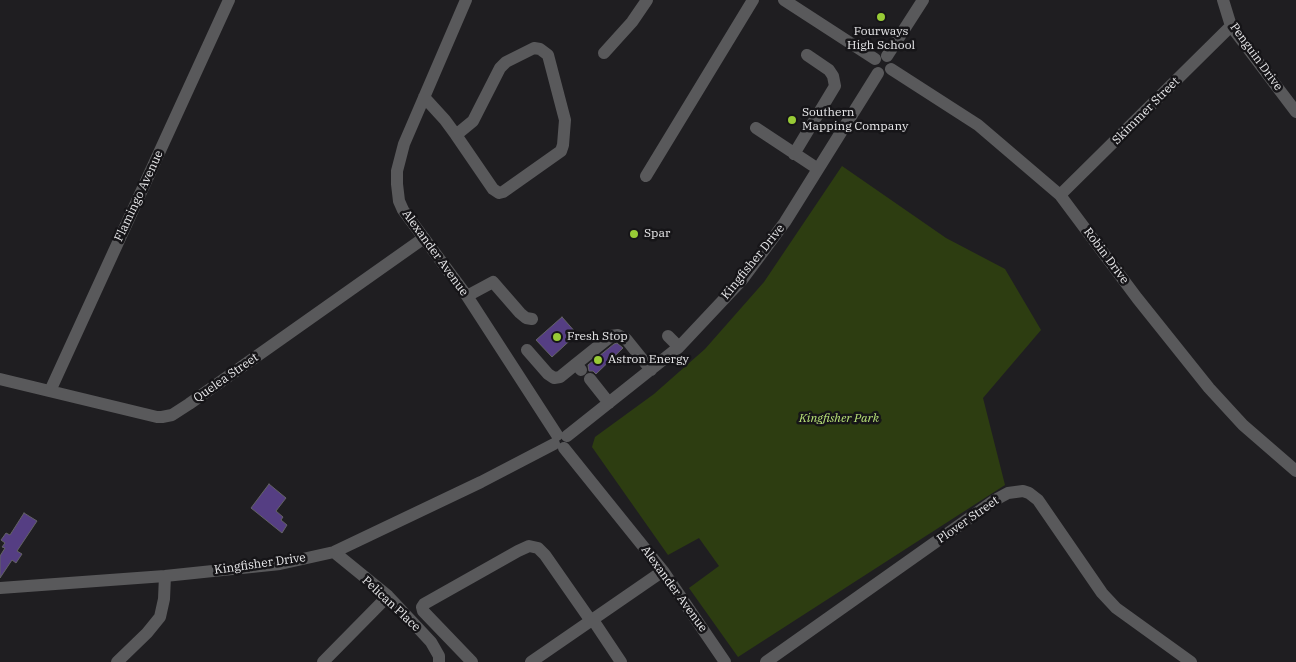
<!DOCTYPE html>
<style>
body{margin:0}
canvas{display:block;background:#1f1e21}
</style>
<canvas width="1296" height="662"></canvas>
<script>
const context = document.querySelector('canvas').getContext('2d');
context.lineJoin = 'round';
function fill(path, color) { context.fillStyle = color; context.fill(path, 'evenodd'); }
const shape = rows => new Path2D(rows.map(r => 'M' + r).join(''));
function stroke(path, color, width, dash) { context.strokeStyle = color; context.lineWidth = width; context.lineCap = dash ? 'butt' : 'round'; context.setLineDash(dash || []); context.stroke(path); }
function label(font, color, halo, rows, align = 'center') {
  context.font = font + ' "IBM Plex Serif",serif'; context.lineWidth = 5; context.setLineDash([]); context.textBaseline = 'middle'; context.strokeStyle = halo; context.fillStyle = color; for (const [text, x, y, turn = 0] of rows) {
    context.save(); context.translate(x, y); context.rotate((+turn || 0) * Math.PI / 180); context.textAlign = isNaN(turn) ? turn : align; if (halo) context.strokeText(text, 0, 0); context.fillText(text, 0, 0); context.restore();
  }
}
const green = shape([
 [842,166,946,238,1005,269,1041,330,983,398,1005,485,738,657,689,588,719,566,699,538,668,555,592,447,595,437,654,394,705,349,764,282]
]);
const building = shape([
 [562,317,577,334,552,357,536,340,562,317],
 [617,343,623,348,596,374,593,371,589,371,588,365,614,344,617,343],
 [269,484,286,498,276,511,283,517,281,520,287,525,282,533,251,508,269,484],
 [24,513,37,521,17,551,22,554,16,563,12,560,0,578,0,556,5,548,2,547,5,543,1,540,6,533,10,535,24,513]
]);
const minor = shape([
 [466,0,404,144,397,171,397,184,399,201,403,210,467,296,557,435],
 [784,0,875,59],
 [1223,0,1231,26,1296,112],
 [604,53,632,22,647,0],
 [887,56,923,0],
 [891,69,978,125,1060,195,1137,298,1209,388,1243,425,1296,471],
 [424,97,445,120,456,135,473,121,500,68,506,62,534,48,540,49,548,55,565,120,563,145,561,151,503,192,499,193,493,189,456,135],
 [756,128,818,169],
 [794,154,835,86,833,76,829,70,807,55],
 [646,176,753,0],
 [1060,195,1231,26],
 [467,296,493,282,520,313,526,318,532,319],
 [668,336,679,347],
 [527,350,548,374,554,378,560,377,576,364,581,370],
 [576,364,611,336,618,335,626,339,651,370],
 [0,379,157,417,162,417,172,415,189,404,424,238],
 [590,379,609,403],
 [50,391,229,0],
 [567,436,679,347,742,280,785,222,878,73],
 [564,448,663,571,725,662],
 [334,552,388,596,418,628,431,642,439,656,439,662],
 [0,588,165,576,280,564,334,552,481,482,554,444],
 [593,620,621,662],
 [117,662,147,633,160,617,164,599,165,576],
 [323,662,388,596],
 [472,662,423,611,422,607,424,604,518,551,529,546,538,548,545,555,591,621],
 [531,662,663,571],
 [766,662,995,500,1008,493,1023,491,1029,493,1038,500,1102,593,1116,608,1191,662]
]);
const markers = [
 [881,17,5,"#98cb36"],
 [792,120,5,"#98cb36"],
 [634,234,5,"#98cb36"],
 [557,337,5,"#98cb36"],
 [598,360,5,"#98cb36"]
];
const poiNames = [
 ["Fourways",881,32,"center"],
 ["High School",881,46,"center"],
 ["Southern",802,113],
 ["Mapping Company",802,127],
 ["Spar",644,234],
 ["Fresh Stop",567,337],
 ["Astron Energy",608,360]
];
const streetNames = [
 ["Penguin Drive",1256,57,54],
 ["Skimmer Street",1146,111,-45],
 ["Flamingo Avenue",139,196,-65],
 ["Alexander Avenue",435,253,54],
 ["Robin Drive",1106,256,53],
 ["Kingfisher Drive",753,262,-51],
 ["Quelea Street",226,378,-35],
 ["Plover Street",968,520,-35],
 ["Kingfisher Drive",260,564,-8],
 ["Alexander Avenue",674,589,54],
 ["Pelican Place",391,604,43]
];
const parkNames = [
 ["Kingfisher Park",839,419]
];
fill(green, '#2d3d11');
fill(building, '#553e83');
stroke(building, '#636265', 1);
stroke(minor, '#59595b', 12);
for (const [x, y, r, color] of markers) { const dot = new Path2D(); dot.arc(x, y, r, 0, 2 * Math.PI); context.fillStyle = color; context.fill(dot); stroke(dot, '#161518', 2); }
label('12px', '#e9e9eb', '#161518', poiNames, 'left');
label('12px', '#e9e9eb', '#161518', streetNames);
label('italic 12px', '#b9e379', '#161518', parkNames);
</script>
